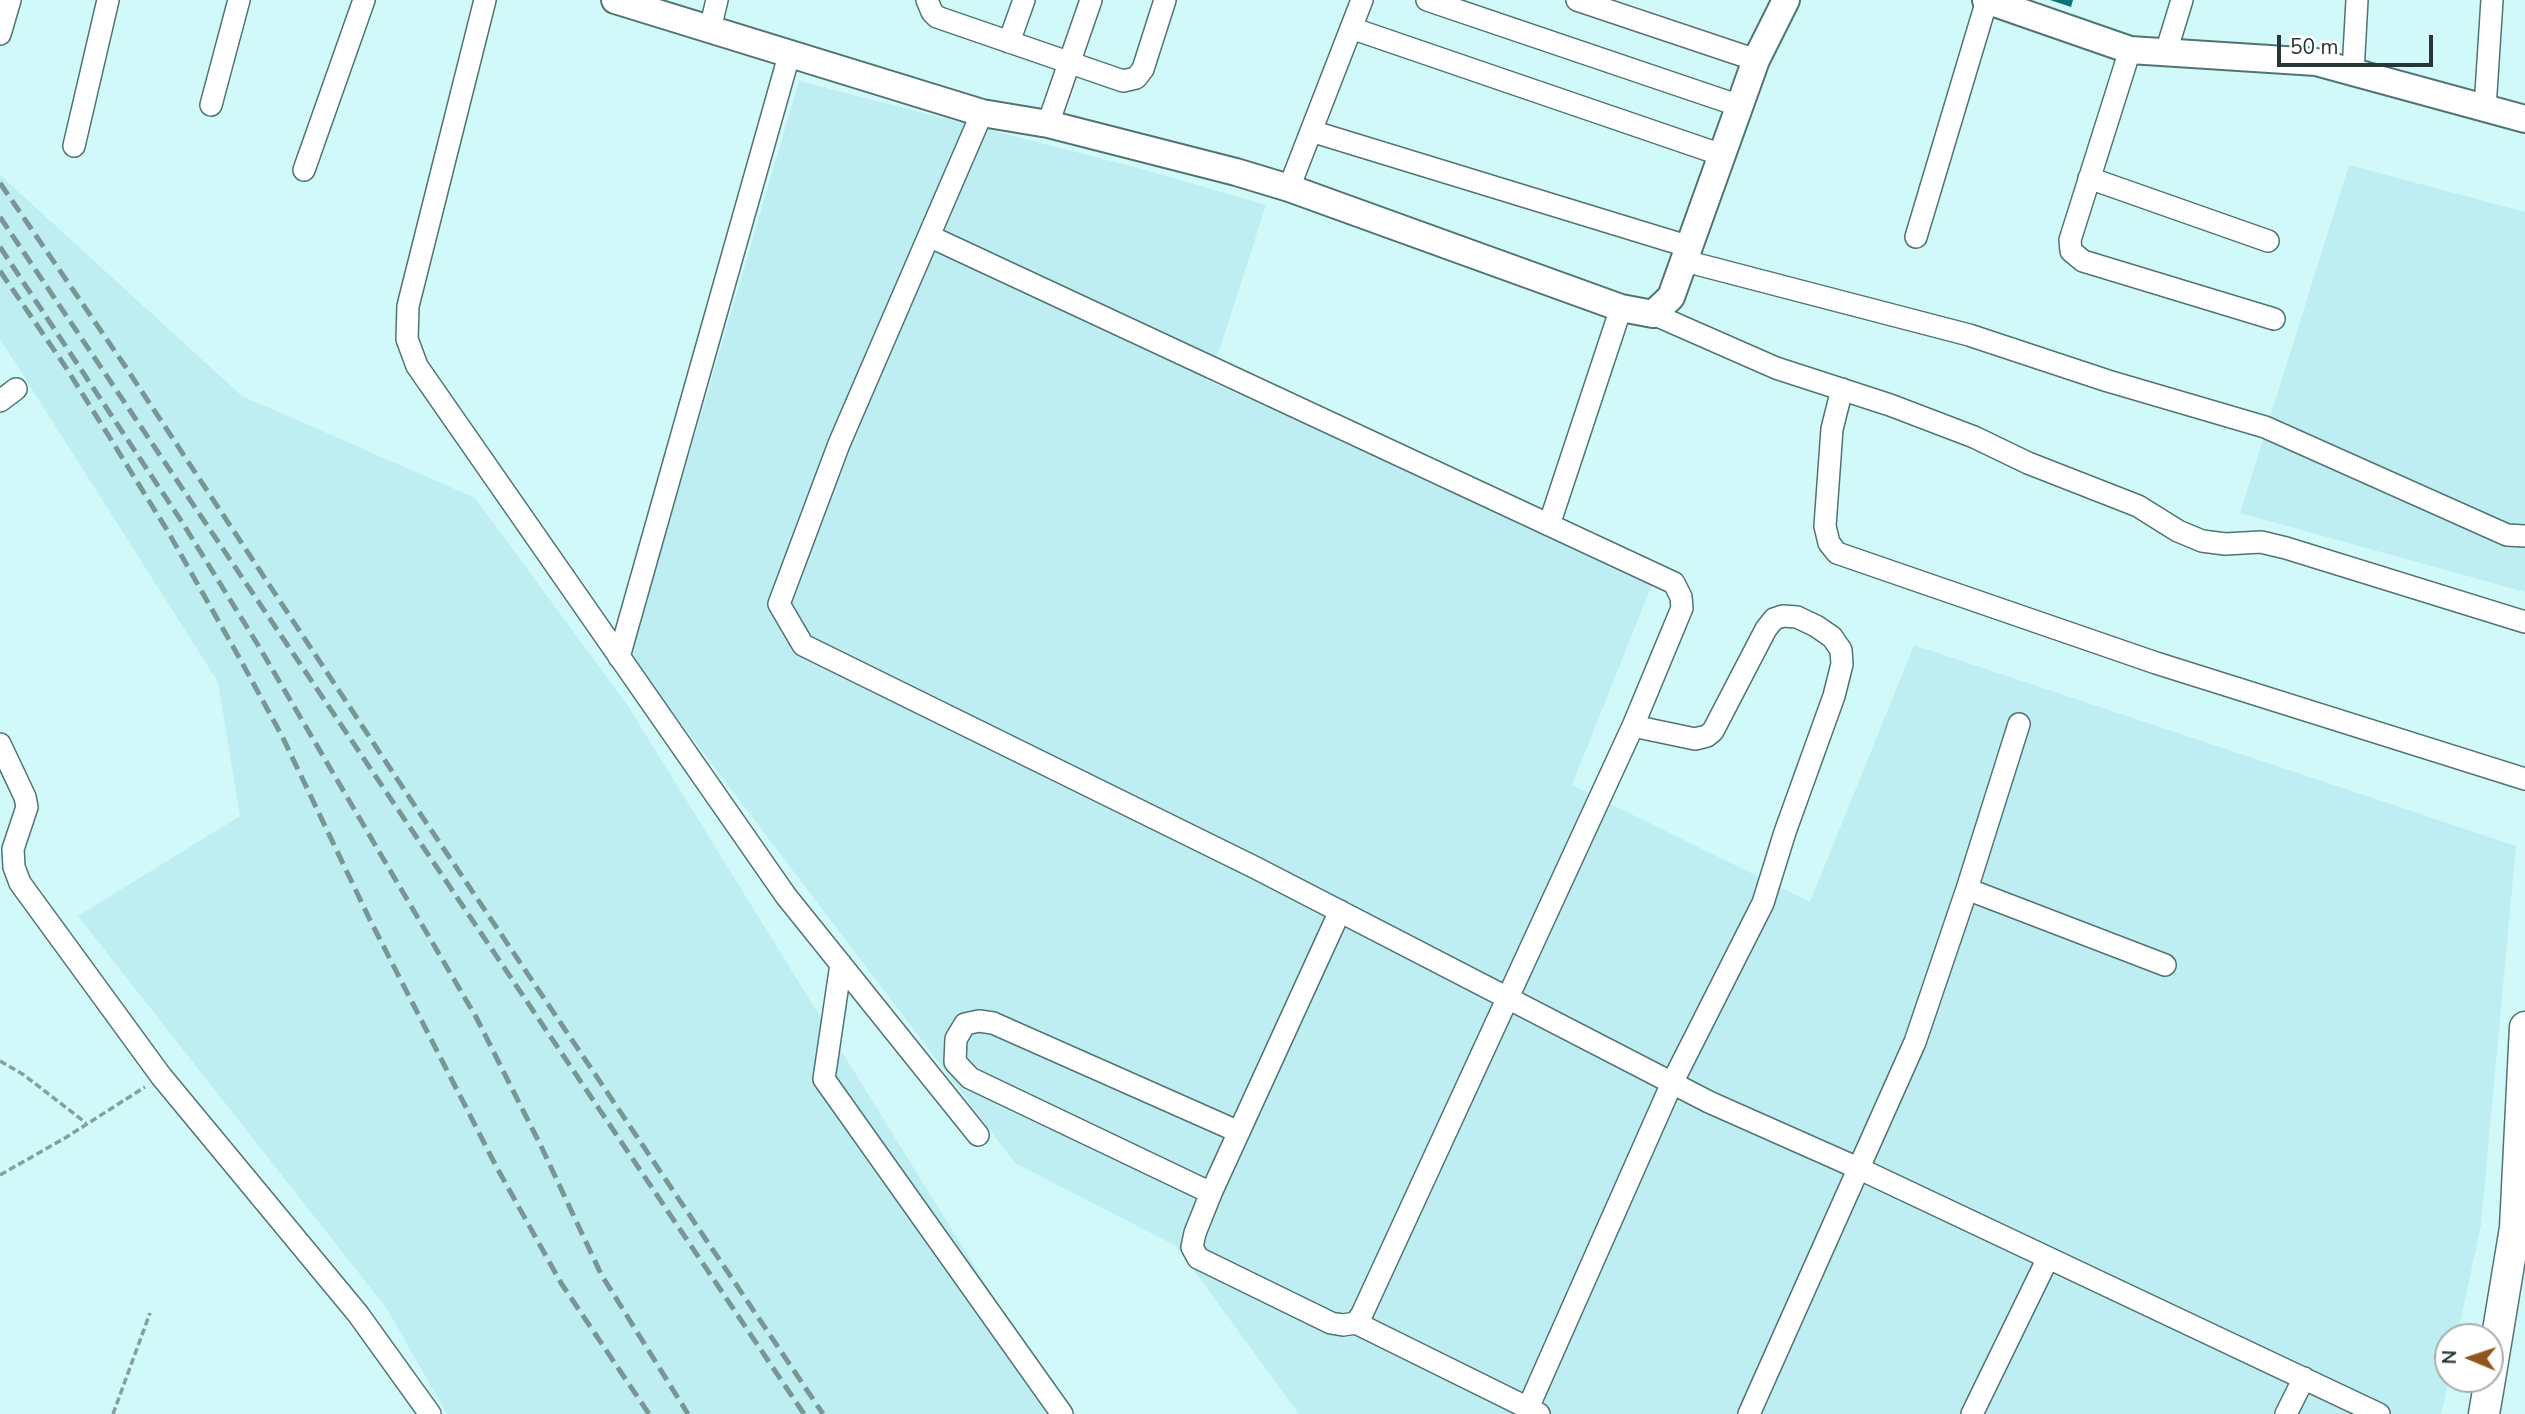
<!DOCTYPE html>
<style>
body{margin:0}
#map{position:relative;width:2525px;height:1414px;overflow:hidden;background:#d2f9fa;font-family:"Nunito Sans",sans-serif}
canvas{display:block}
.north{position:absolute;left:2434px;top:1323px;width:70px;height:70px;box-sizing:border-box;background:#fff;border:2px solid #a8afaf;border-radius:50%;rotate:272deg;font-size:19px;font-weight:700;line-height:28px;text-align:center;color:#263636}
.north::after{content:'';display:block;margin:auto;width:24px;height:32px;background:#94551d;clip-path:polygon(50% 0,100% 100%,50% 72%,0 100%)}
.scale{position:absolute;left:2277px;top:35px;width:156px;height:32px;box-sizing:border-box;border:4px solid #263636;border-top:0;padding-left:9px;font-size:21px;line-height:24px;white-space:nowrap;color:#263636;-webkit-text-stroke:5px #fff;paint-order:stroke}
</style>
<div id="map">
<canvas width="2525" height="1414"></canvas>
<div class="north">N</div>
<div class="scale">50 m</div>
</div>
<script>
const context = document.querySelector('canvas').getContext('2d');
context.lineJoin = 'round';
function fill(path, color) { context.fillStyle = color; context.fill(path, 'evenodd'); }
const shape = rows => new Path2D(rows.map(r => 'M' + r).join(''));
function stroke(path, color, width, dash) { context.strokeStyle = color; context.lineWidth = width; context.lineCap = dash ? 'butt' : 'round'; context.setLineDash(dash || []); context.stroke(path); }
const built = shape([
 [799,81,1142,169,1266,205,1221,345,1206,380,1655,577,1572,785,1810,902,1914,645,2516,846,2481,1225,2457,1337,2448,1337,2449,1379,2441,1414,1299,1414,1176,1246,1015,1163,630,656],
 [2349,165,2525,212,2525,592,2240,513],
 [0,175,242,396,475,498,628,706,1066,1414,447,1414,387,1309,78,916,240,816,218,682,0,339]
]);
const path = shape([
 [0,1061,24,1075,86,1123],
 [0,1175,65,1138,145,1087],
 [113,1414,150,1313]
]);
const minor = shape([
 [485,0,408,306,407,339,417,366,786,896,978,1135],
 [927,0,932,12,937,17,1123,81,1136,78,1143,69,1165,0],
 [1427,0,1740,106],
 [1577,0,1756,60],
 [1351,28,1722,155],
 [710,29,717,0],
 [0,34,10,0],
 [1009,42,1024,0],
 [2130,50,2070,240,2071,251,2083,261,2274,319],
 [2166,52,2182,0],
 [2353,72,2357,0],
 [211,105,239,0],
 [2485,108,2492,0],
 [982,113,839,444,779,604,803,645,1256,868,1709,1102,1860,1169,2379,1414],
 [1048,124,1091,0],
 [1311,131,1690,247],
 [74,146,108,0],
 [304,170,364,0],
 [2089,178,2268,241],
 [1289,188,1362,0],
 [929,236,1674,583,1681,597,1682,608,1633,726,1362,1314,1356,1323,1343,1325,1331,1323,1198,1258,1192,1247,1195,1233,1211,1193,1340,911],
 [1916,237,1987,0],
 [1685,261,1969,335,2108,381,2265,427,2507,535,2525,536],
 [1653,314,1776,368,1890,405,1974,437,2028,463,2138,506,2178,531,2202,541,2225,544,2261,542,2286,548,2525,622],
 [1842,389,1832,429,1825,526,1829,543,1837,553,2156,663,2525,779],
 [0,401,16,389],
 [1549,525,1621,308],
 [619,657,790,52],
 [0,744,25,797,27,807,13,849,14,867,20,883,161,1076,358,1314,430,1414],
 [1967,889,2165,965],
 [841,964,824,1079,1062,1414],
 [1211,1193,970,1078,955,1062,956,1039,965,1024,979,1021,993,1023,1239,1132],
 [1356,1323,1528,1408],
 [1539,1414,1528,1408,1672,1083,1763,903,1785,832,1834,696,1842,664,1841,650,1832,637,1816,626,1797,617,1783,616,1774,619,1766,629,1713,731,1707,736,1695,739,1633,726],
 [1749,1414,1915,1042,1967,889,2019,724],
 [1972,1414,2048,1258],
 [2286,1414,2304,1378]
]);
const tertiary = shape([
 [615,0,982,113,1048,124,1236,172,1289,188,1621,308,1653,314,1671,297,1756,60,1786,0],
 [1986,0,2130,50,2316,62,2525,119]
]);
const secondary = shape([
 [2490,1379,2515,1228,2525,1027],
 [2484,1414,2490,1379]
]);
const rail = shape([
 [0,183,125,366,411,800,823,1414],
 [0,217,804,1414],
 [0,247,182,522,258,645,476,1017,540,1144,601,1274,688,1414],
 [0,271,65,366,110,438,167,530,240,659,282,736,370,920,496,1166,561,1283,649,1414]
]);
const wall = shape([
 [2050,0,2073,0,2071,7]
]);
fill(built, '#beeef1');
stroke(minor, '#507374', 24);
stroke(tertiary, '#507374', 30);
stroke(secondary, '#507374', 33);
stroke(path, '#839fa0', 3.5, [7, 3.5]);
stroke(minor, '#fff', 21);
stroke(tertiary, '#fff', 26);
stroke(secondary, '#fff', 30);
stroke(rail, '#7a9595', 5, [14, 7]);
fill(wall, '#0c7478');
</script>
